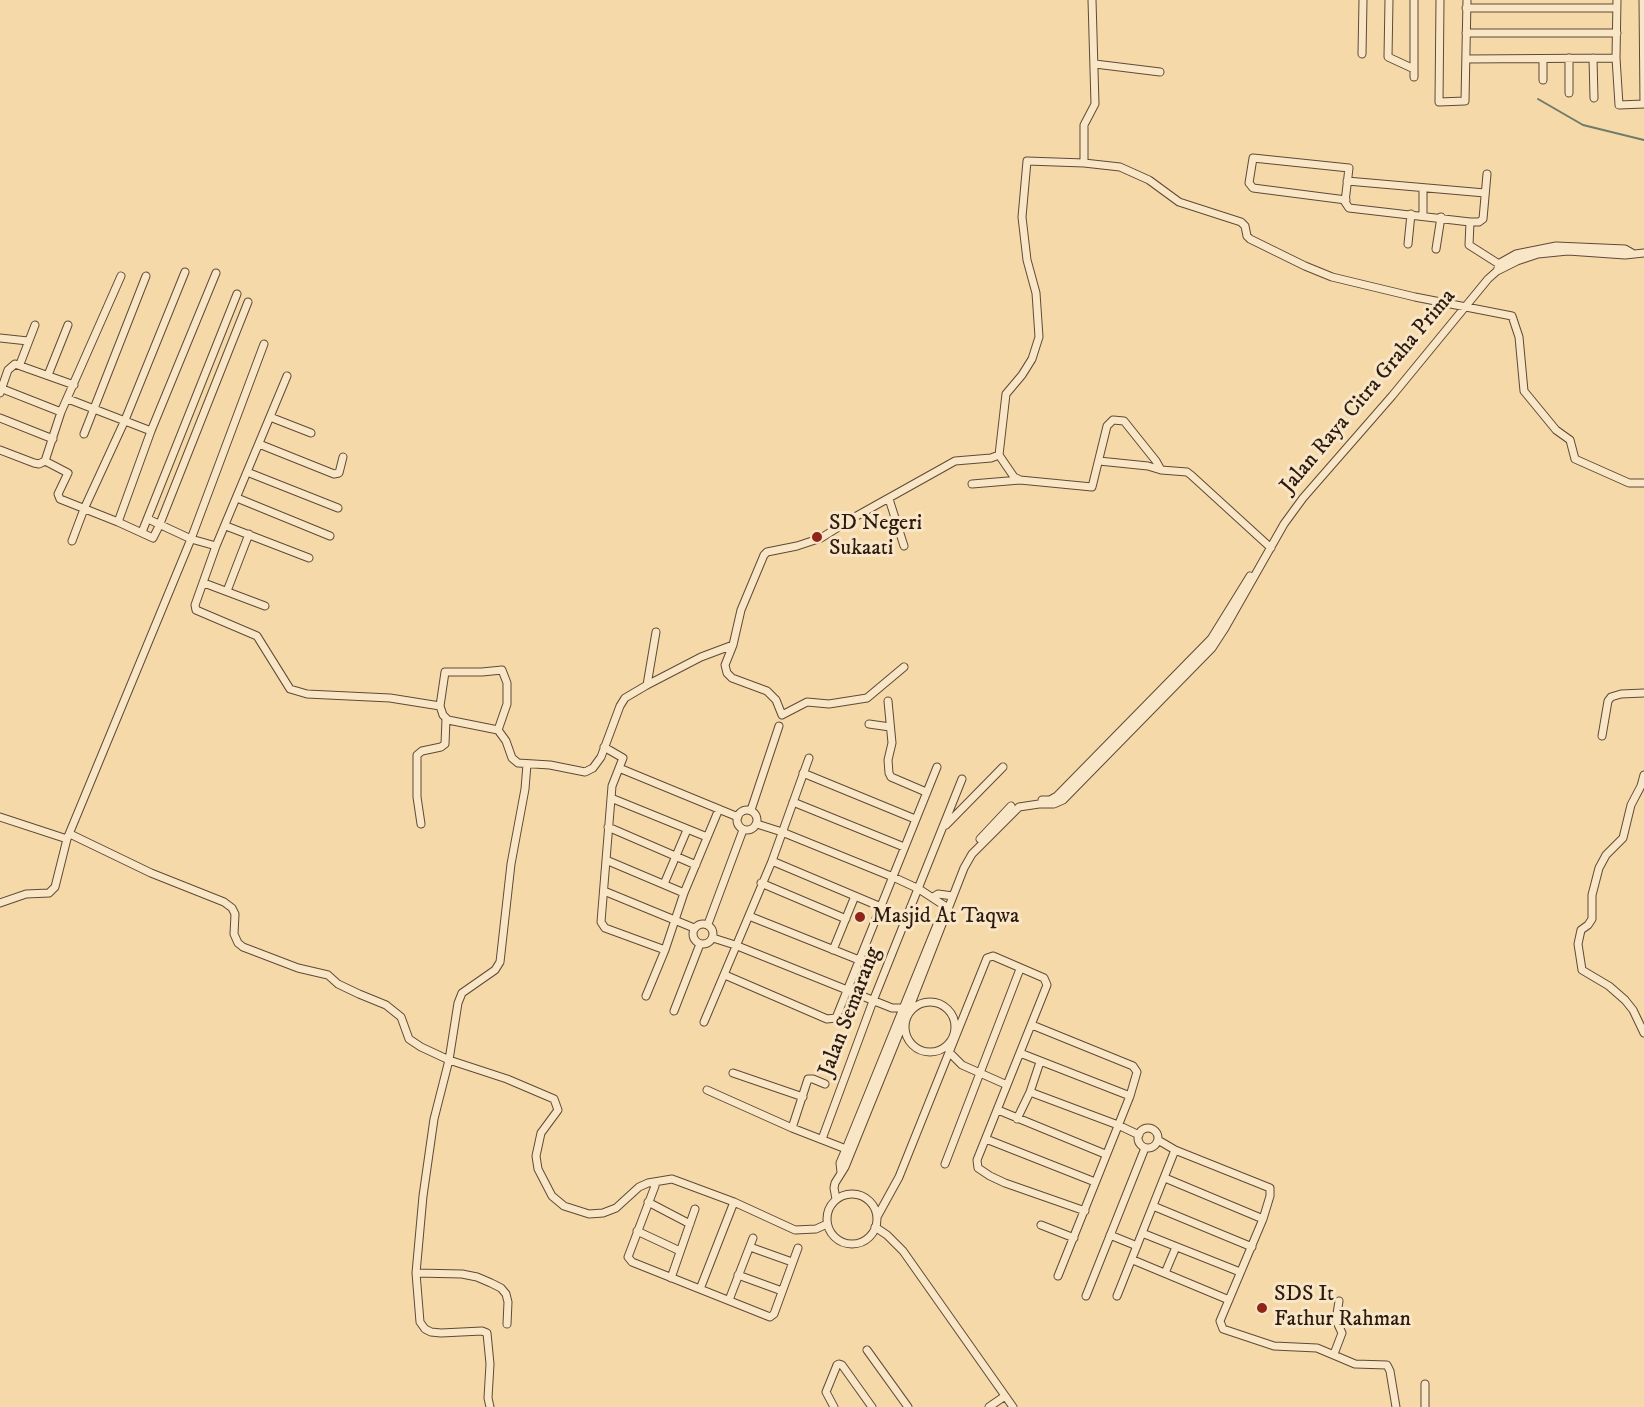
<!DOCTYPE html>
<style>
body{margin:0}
canvas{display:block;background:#f5d9a9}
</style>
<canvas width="1644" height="1407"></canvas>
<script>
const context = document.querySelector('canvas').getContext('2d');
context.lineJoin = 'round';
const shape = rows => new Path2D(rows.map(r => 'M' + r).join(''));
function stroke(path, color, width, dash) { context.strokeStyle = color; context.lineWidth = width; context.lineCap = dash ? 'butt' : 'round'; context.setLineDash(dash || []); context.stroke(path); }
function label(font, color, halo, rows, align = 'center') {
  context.font = font + ' "IM FELL DW Pica",serif'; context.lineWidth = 6; context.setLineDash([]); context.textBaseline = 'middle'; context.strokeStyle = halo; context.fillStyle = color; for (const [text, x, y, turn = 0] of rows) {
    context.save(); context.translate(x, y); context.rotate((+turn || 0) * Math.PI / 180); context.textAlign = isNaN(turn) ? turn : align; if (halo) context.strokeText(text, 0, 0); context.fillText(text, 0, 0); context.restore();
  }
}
const stream = shape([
 [1538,99,1583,125,1644,140]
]);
const street = shape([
 [1389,0,1388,57,1414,69],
 [1440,0,1439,102,1465,101,1467,0],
 [1617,0,1616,58,1619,105,1644,104,1643,0],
 [1466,8,1617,8],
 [1466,33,1617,33],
 [1362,54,1363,0],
 [1593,58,1594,98],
 [1466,59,1616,58],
 [1543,59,1543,80],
 [1095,64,1160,72],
 [1414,77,1414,0],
 [1569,93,1569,58],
 [1084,163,1084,125,1095,104,1092,0],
 [1347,181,1485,193],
 [1346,200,1253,188,1249,183,1253,158,1349,168,1345,202,1349,208,1470,222,1479,222,1483,219,1487,174],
 [1423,216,1423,188],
 [1470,222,1469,245,1502,266],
 [1408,244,1411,214],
 [1436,249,1441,217],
 [1497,271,1500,263,1516,254,1556,246,1625,249,1632,253],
 [121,276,61,412,45,461,68,473,58,494,60,499,118,522,153,538,159,526,248,302],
 [0,338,28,341],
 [20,364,35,325],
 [48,375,68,325],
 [0,388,61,412],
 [0,393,8,370,15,364,74,385],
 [68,399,151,431],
 [270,417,311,433],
 [0,418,53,439],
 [84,434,146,276],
 [259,444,334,474,339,473,343,457],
 [0,450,34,463,39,464,45,461],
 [1099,461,1148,466,1161,470],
 [247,472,338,508],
 [972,484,1020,480],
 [237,498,330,536],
 [889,499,904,546],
 [148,519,191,539,216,546,195,605,196,610,257,636,290,689,307,694,390,698,440,706,443,715,448,720,498,730,506,741,512,758,518,763,550,765,585,772,593,768,601,757,620,706,625,698,647,685,701,657,733,645,741,610,764,555,767,552,797,546,821,538,853,518,955,461,991,458,999,455],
 [118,522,151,431,216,273],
 [226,526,309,558],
 [142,532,237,294],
 [72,541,84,509,125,420,185,272],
 [216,546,287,376],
 [1271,548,1191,475,1187,472,1161,470,1156,461,1124,421,1113,420,1107,426,1092,487,1020,480,1014,477,999,455,1006,394,1022,375,1032,359,1039,337,1036,293,1027,260,1022,217,1027,161,1084,163,1120,167,1149,180,1179,202,1241,222,1245,226,1247,236,1250,239,1305,266,1332,277,1415,297,1512,316,1519,337,1524,391,1556,430,1570,440,1575,459,1629,483,1644,483],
 [204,583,265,606],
 [227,591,249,534],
 [733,645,725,665,727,673,732,678,767,691,776,700,782,715,807,702,829,704,867,698,904,667],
 [647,685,656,632],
 [888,701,892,743,888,760,889,773,891,777,926,792],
 [440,706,445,672,482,672,502,670,507,683,507,704,498,730],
 [869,724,890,727],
 [1602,736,1608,701,1611,697,1621,694,1644,693],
 [604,747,623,758,612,786,601,922,605,928,665,950],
 [619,768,738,817],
 [803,773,915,819],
 [1644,775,1641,786,1631,805,1623,838,1606,855,1599,868,1592,895,1592,919,1588,925,1581,930,1578,944,1582,970,1609,986,1625,1000,1633,1010,1644,1033],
 [611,798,707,837],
 [1042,800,1050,800,1057,796,1211,639,1250,576],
 [793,802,904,847],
 '737 820a10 10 0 1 1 20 0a10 10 0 1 1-20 0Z',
 [751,810,779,726],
 [0,817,67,839],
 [421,824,417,797,417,755,422,751,441,747,445,744,446,719],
 [757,824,782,832,893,877,919,889,948,908],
 [946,825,1003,767],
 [608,827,696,865],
 [70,834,151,873,224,902,232,908,235,914,234,934,238,943,243,947,298,968,328,975,338,984,359,994,386,1005,401,1017,409,1039,421,1047,449,1060,507,1079,554,1099,558,1110,541,1133,536,1156,538,1169,552,1196,564,1206,589,1214,603,1213,616,1208,639,1187,648,1183,672,1179,734,1202,795,1230,816,1229,827,1224],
 [980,839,1011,806],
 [606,860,684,893],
 [772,861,881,907],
 [761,883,846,919],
 [664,884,687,830],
 [604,891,694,928],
 [933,897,938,894,953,896],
 [0,903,26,894,49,893,55,887,67,839,191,539,264,344],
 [749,916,859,960],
 '693 934a10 10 0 1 1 20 0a10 10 0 1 1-20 0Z',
 [708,924,743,830],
 [713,938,735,945,892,1008,907,1008],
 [833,950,855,896],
 [725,975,827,1019,836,1018,937,767],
 [646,996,665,950,684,893,719,809],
 '905 1027a25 25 0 1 1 50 0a25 25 0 1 1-50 0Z',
 [674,1011,700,944],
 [704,1022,772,861,809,758],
 [1032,1025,1133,1066,1137,1072,1130,1096,1058,1276],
 [950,1053,962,1065,1007,1085],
 [1020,1053,1130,1096],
 [733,1073,803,1097],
 [707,1090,792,1128,846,1149],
 [1030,1092,1118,1125,1139,1135],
 [998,1110,1105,1154],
 [1017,1119,1030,1092,1040,1062],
 '1138 1138a10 10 0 1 1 20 0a10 10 0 1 1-20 0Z',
 [792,1128,808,1079,813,1079,825,1084],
 [822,1139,873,1001,962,779],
 [986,1139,1095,1182],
 [1158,1140,1175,1150,1270,1188,1270,1196,1263,1219,1220,1321,1223,1329,1274,1346,1317,1348,1355,1364,1387,1365,1390,1371,1396,1407],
 [945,1164,1020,969],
 [841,1172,840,1163,846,1149,943,910],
 [1165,1178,1263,1219],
 [655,1186,628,1257,632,1262,770,1317,774,1314,798,1248],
 '827 1219a25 25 0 1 1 50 0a25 25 0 1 1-50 0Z',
 [836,1199,834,1188,835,1183,845,1167,909,1009,964,868,972,854,1019,807,1039,804,1054,804,1063,800,1212,648,1225,628,1284,524,1303,498,1392,396,1488,279,1497,271,1517,261,1538,254,1568,251,1625,255,1644,253],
 [648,1202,690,1224],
 [1153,1206,1252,1247],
 [877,1217,899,1177,987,958,993,956,1044,978,1047,985,977,1160,978,1168,990,1176,1005,1183,1085,1211],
 [1041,1225,1074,1238],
 [875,1227,887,1235,903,1251,1013,1407],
 [637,1231,680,1251],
 [1142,1233,1240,1272],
 [1110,1235,1137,1246],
 [750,1247,792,1262],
 [1133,1260,1229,1300],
 [416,1273,462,1274,477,1277,491,1283,501,1288,506,1294,508,1302,507,1324],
 [1165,1273,1176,1247],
 [738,1275,782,1291],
 [671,1278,695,1209],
 [700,1289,734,1202],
 [1086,1296,1145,1148],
 [1117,1296,1175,1150],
 [729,1300,753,1238],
 [867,1350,908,1407],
 [1334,1354,1342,1333,1336,1320,1339,1301],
 [490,1407,488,1398,490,1364,487,1333,482,1331,441,1333,431,1332,425,1329,420,1322,416,1273,423,1196,434,1119,449,1060,458,1003,462,993,495,970,500,962,511,864,525,789,527,764],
 [834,1407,826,1392,837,1365,839,1364,842,1365,872,1407],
 [989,1407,1005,1396],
 [1425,1407,1425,1384]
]);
const markers = [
 [817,537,6,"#8f2418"],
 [860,917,6,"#8f2418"],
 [1262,1308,6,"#8f2418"]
];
const streetNames = [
 ["Jalan Raya Citra Graha Prima",1369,392,-50],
 ["Jalan Semarang",851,1012,-69]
];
const poiNames = [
 ["SD Negeri",829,524],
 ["Sukaati",829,549],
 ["Masjid At Taqwa",872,917],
 ["SDS It",1274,1295],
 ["Fathur Rahman",1274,1320]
];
stroke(stream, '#707b69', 2);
stroke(street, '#5f4a36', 9);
stroke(street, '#f8e6c7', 7);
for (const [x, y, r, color] of markers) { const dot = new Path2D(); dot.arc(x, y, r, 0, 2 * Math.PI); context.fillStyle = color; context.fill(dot); stroke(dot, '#f8e6c7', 2); }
label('22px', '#2d1a10', '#f8e6c7', streetNames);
label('22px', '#2d1a10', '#f8e6c7', poiNames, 'left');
</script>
